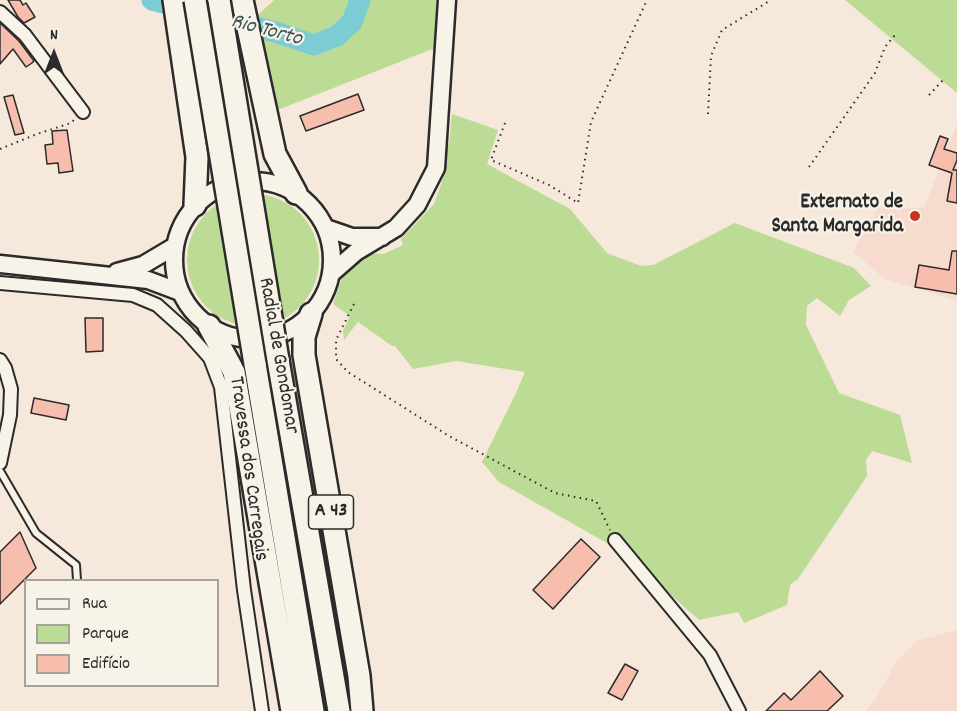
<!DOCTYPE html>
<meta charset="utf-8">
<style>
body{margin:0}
#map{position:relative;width:957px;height:711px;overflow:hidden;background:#f7e8dc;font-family:Dekko,sans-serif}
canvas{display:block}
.legend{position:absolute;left:24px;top:579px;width:195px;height:108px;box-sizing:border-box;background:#f7f3e8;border:2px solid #a5a39c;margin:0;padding:8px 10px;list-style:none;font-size:18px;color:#2b2b2b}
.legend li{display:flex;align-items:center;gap:12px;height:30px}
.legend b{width:30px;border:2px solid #a5a39c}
.north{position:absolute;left:24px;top:24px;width:60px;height:60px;-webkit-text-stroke:4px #f7f3e8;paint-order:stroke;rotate:0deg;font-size:16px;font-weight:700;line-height:24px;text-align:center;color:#2b2b2b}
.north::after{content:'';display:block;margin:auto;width:21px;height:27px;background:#2b2b2b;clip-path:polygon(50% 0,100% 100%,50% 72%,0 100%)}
</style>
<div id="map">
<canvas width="957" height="711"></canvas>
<ul class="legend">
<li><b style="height:8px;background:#f7f3e8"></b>Rua</li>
<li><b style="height:16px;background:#bcdb94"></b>Parque</li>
<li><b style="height:16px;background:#f7bead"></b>Edifício</li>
</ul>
<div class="north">N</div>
</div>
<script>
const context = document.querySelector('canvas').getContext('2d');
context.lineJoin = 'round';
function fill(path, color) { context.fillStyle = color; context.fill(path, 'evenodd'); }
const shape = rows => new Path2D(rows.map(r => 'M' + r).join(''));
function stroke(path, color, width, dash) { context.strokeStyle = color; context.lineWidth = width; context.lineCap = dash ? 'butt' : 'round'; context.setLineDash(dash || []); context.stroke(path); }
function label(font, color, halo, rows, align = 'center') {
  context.font = font + ' Dekko,sans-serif'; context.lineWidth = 4.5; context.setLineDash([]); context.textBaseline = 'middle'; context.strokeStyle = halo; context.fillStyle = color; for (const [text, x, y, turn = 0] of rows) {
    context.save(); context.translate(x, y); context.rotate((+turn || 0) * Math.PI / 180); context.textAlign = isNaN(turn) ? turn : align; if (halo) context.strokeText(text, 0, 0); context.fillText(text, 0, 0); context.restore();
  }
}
const built = shape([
 [957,124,957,301,885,279,853,252,879,207,924,208],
 [957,630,957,711,865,711,877,697,896,662,917,641]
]);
const green = shape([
 [274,0,351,0,361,9,364,0,438,0,435,48,275,111,257,16],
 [845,0,957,0,957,93,898,44],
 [452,114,498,130,487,164,570,209,607,253,641,266,653,265,735,223,854,268,871,286,849,300,840,316,817,298,807,306,806,325,839,393,900,415,912,463,872,451,866,460,867,476,798,579,790,585,787,605,744,623,738,612,699,620,621,551,499,482,482,462,517,391,525,372,456,361,413,369,395,346,392,346,358,322,344,340,343,331,350,316,333,304,345,269,343,253,384,254,403,245,401,239,434,204,444,176,445,143,449,145],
 '187 260a66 66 0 1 1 132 0a66 66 0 1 1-132 0Z'
]);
const river = shape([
 [152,0,275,32,314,45,337,36,352,22,360,0]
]);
const building = shape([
 [8,0,20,0,23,5,26,3,35,17,24,23,18,17,8,0],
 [0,23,19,41,34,61,32,63,26,67,13,49,0,64,0,23],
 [358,94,364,110,306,131,300,116,358,94],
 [13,95,24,133,15,135,4,97,13,95],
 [67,130,73,171,59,173,58,163,47,164,45,145,53,144,52,131,67,130],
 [940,136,948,139,944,149,957,153,957,160,953,170,957,170,957,203,947,201,952,173,929,165,940,136],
 [952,251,957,251,957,294,915,287,919,265,949,270,952,251],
 [85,318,103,318,103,351,86,352,85,318],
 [34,398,69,405,66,420,31,413,34,398],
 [20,532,36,568,0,604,0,552,20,532],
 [581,539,600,557,553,609,533,590,581,539],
 [625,664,638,671,622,700,608,693,625,664],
 [820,671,843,696,827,711,766,711,784,693,791,700,820,671]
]);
const path = shape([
 [929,95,944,79],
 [708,114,711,56,722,30,771,0],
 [505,123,491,160,549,185,578,203,591,122,647,0],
 [0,149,37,134,71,123,74,120],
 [809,167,875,73,885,47,895,35],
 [354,304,336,340,336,359,348,372,449,436,555,493,596,501,610,530]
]);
const lane = shape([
 [0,471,36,533,76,565,77,580]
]);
const street = shape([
 [0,12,25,35,83,112],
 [0,283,133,295,157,305,186,331,210,358,221,387,244,590,262,711],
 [0,360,5,368,11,389,10,415,0,463],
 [615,540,710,655,739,711]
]);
const secondary = shape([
 '174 260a79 79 0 1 1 158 0a79 79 0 1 1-158 0Z',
 [326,228,352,237,382,237],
 [0,264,148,280,180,292],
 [117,272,143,265,175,246],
 [332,273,356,252,396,228,417,205,436,168,447,0]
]);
const highway = shape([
 [174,0,197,157,195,205],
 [242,0,275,154,296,193],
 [311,314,304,337,304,355,359,676,362,711],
 [209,326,234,372,292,711],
 [278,360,339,711],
 [255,364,313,711]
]);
const highwayBridge = shape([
 [195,0,255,364],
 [219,0,278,360]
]);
const markers = [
 [915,216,6,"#c8321e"]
];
const shields = [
 [331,512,45]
];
const shieldNames = [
 ["A 43",331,512]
];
const poiNames = [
 ["Externato de",903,204],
 ["Santa Margarida",903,228]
];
const streetNames = [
 ["Radial de Gondomar",277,356,80],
 ["Travessa dos Carregais",247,469,82]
];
const waterNames = [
 ["Rio Torto",266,32,15]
];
fill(built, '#f7dbce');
fill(green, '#bcdb94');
stroke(river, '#7ccdd3', 21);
fill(building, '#f7bead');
stroke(building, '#2b2b2b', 1.5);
stroke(lane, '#2b2b2b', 10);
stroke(street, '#2b2b2b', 16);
stroke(secondary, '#2b2b2b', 21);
stroke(highway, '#2b2b2b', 26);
stroke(path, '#2b2b2b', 2, [1.5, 4.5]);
stroke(lane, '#f7f3e8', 6);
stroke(street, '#f7f3e8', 12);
stroke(secondary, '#f7f3e8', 16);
stroke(highway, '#f7f3e8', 21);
stroke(highwayBridge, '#2b2b2b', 26, []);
stroke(highwayBridge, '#f7f3e8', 21);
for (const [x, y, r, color] of markers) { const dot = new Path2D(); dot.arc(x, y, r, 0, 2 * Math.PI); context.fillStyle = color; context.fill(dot); stroke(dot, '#f7f3e8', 2); }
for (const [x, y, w] of shields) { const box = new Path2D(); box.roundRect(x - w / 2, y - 17, w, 34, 4.5); context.fillStyle = '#f7f3e8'; context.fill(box); stroke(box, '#2b2b2b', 1.5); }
label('bold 20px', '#2b2b2b', null, shieldNames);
label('bold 21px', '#2b2b2b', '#f7f3e8', poiNames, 'right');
label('21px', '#2b2b2b', '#f7f3e8', streetNames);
label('italic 22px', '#3f5455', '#f7f3e8', waterNames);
</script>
